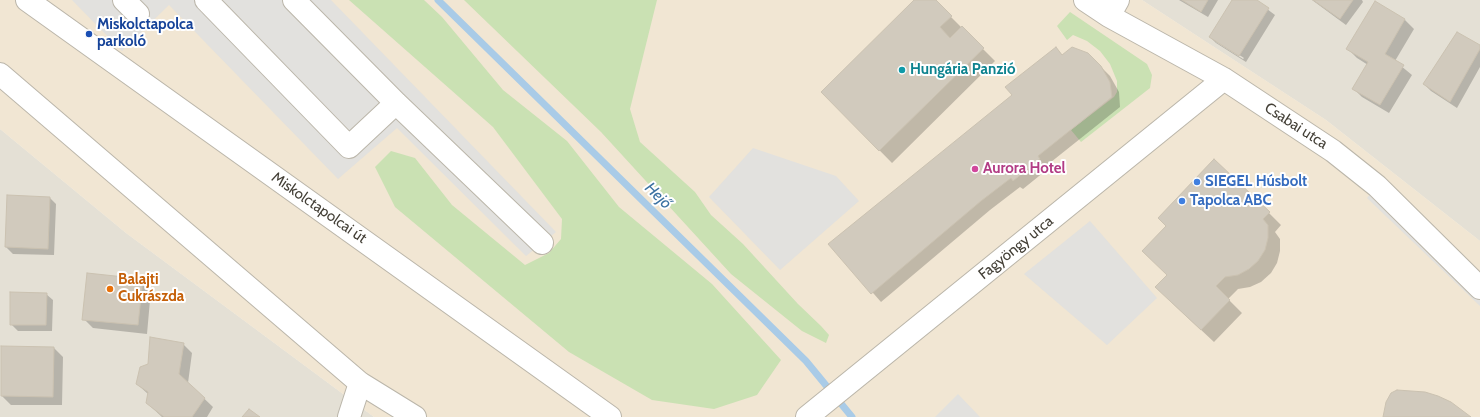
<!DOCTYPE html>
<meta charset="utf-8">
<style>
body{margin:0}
canvas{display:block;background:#f1eee6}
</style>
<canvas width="1480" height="417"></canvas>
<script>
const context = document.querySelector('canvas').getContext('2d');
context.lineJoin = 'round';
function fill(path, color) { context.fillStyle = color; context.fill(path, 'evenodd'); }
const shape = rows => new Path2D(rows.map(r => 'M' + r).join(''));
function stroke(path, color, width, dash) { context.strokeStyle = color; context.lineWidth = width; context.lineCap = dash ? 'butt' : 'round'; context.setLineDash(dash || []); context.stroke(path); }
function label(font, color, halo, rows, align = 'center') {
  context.font = font + ' Cabin,sans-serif'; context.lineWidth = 4; context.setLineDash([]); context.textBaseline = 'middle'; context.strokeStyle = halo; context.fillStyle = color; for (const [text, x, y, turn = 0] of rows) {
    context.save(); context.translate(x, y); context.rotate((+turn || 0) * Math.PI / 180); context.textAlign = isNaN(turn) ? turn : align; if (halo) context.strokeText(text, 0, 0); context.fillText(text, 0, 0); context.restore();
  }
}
const residential = shape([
 [1142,0,1480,0,1480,241,1326,120],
 [0,129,126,233,374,417,0,417]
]);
const commercial = shape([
 [0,0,1142,0,1326,120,1480,241,1480,417,374,417,126,233,0,129]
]);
const green = shape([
 [349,0,424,0,442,17,503,90,567,141,619,207,712,284,781,360,757,395,714,409,652,400,569,352,395,207,375,167,391,151,415,158,452,205,525,265,549,253,561,239,562,219,493,127],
 [464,0,657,0,630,109,640,142,695,192,711,215,743,244,798,304,821,326,829,335,826,343,802,331,731,274,601,132],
 [1070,12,1147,64,1152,75,1150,88,1081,142,1071,130,1114,97,1117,92,1117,81,1110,64,1100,51,1087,41,1073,35,1067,40,1057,26]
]);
const parking = shape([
 [72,0,331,0,556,232,526,256,397,128,338,179,169,5,122,51],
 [753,148,836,176,859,201,780,270,709,197],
 [1377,186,1480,288,1480,306,1367,198],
 [1090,221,1157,298,1107,345,1024,274],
 [958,394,980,417,935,417]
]);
const shadow = shape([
 [916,0,934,0,995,61,892,163,822,92],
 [1179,0,1218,0,1208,17],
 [1233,0,1255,0,1275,15,1246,62,1216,43,1210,37],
 [1216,40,1244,58,1243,59,1216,42],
 [1312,0,1362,0,1363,2,1346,25],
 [1375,2,1405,20,1414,29,1395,61,1412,75,1389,113,1362,97,1353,88,1368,65,1357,58,1348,49],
 [1480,47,1480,67,1457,108,1431,91,1424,84],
 [1056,48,1063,56,1088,54,1110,76,1119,92,1120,107,1046,166,1049,168,1023,189,1020,187,990,210,881,302,830,244,1013,96],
 [8,196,50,198,56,204,54,255,13,254,6,247],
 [1269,213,1281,225,1275,232,1280,239,1280,251,1277,263,1271,273,1261,282,1250,287,1238,289,1228,299,1242,313,1214,342,1169,300],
 [142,280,151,289,147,334,93,328,84,319],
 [46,294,53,300,52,331,18,331,11,324],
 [183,344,192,353,188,383,213,407,207,417,162,417,147,403,148,394,137,384,149,365],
 [54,348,63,357,62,405,11,405,2,396]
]);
const stream = shape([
 [438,0,806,361,852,417]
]);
const building = shape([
 [914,0,936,0,952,16,940,27,950,38,962,26,984,48,879,151,821,92,914,0],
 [1182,0,1208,0,1201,12,1182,0],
 [1232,0,1257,0,1269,8,1239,56,1209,37,1232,0],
 [1313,0,1353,0,1340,19,1313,0],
 [1375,1,1405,19,1385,54,1404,65,1380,105,1352,89,1368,62,1346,49,1375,1],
 [1457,32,1480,45,1480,49,1450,102,1423,84,1457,32],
 [1056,47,1062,55,1072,47,1088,53,1101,66,1110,82,1112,97,1038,156,1040,159,1013,181,1011,178,981,201,871,294,828,244,1012,95,1005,87,1056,47],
 [1214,159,1270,212,1263,219,1268,225,1268,238,1265,250,1258,261,1249,269,1238,275,1225,277,1216,286,1230,300,1201,330,1155,287,1167,275,1142,251,1166,226,1158,218,1214,159],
 [7,195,50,197,48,249,5,247,7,195],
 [87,273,143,279,138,325,82,320,87,273],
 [10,292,47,293,46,325,10,325,10,292],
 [150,337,184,343,179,374,205,398,192,417,164,417,146,403,148,392,136,384,140,367,148,364,150,337],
 [1,346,54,347,53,397,1,396,1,346],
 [1397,390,1425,392,1438,396,1451,402,1471,417,1383,417,1386,402,1391,393,1397,390],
 [249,409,260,417,242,417,249,409]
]);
const minor = shape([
 [27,0,610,417],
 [124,0,138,14],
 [206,0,349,147,396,103],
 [294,0,396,103,542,243],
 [1085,0,1109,16,1224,79,1333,151,1377,186,1480,288],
 [1109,16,1118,0],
 [0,74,360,383,415,417],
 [349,417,360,383],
 [807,417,1224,79]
]);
const markers = [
 [89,34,4,"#1a4fb4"],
 [902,70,4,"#0f9aa8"],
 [975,169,4,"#d1479c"],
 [1197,182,4,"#3f7fe0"],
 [1182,201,4,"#3f7fe0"],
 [110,289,4,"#e8710a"]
];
const transitNames = [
 ["Miskolctapolca",97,25],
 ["parkoló",97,42]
];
const cultureNames = [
 ["Hungária Panzió",910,70]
];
const streetNames = [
 ["Csabai utca",1296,126,33],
 ["Miskolctapolcai út",319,208,35],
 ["Fagyöngy utca",1016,248,-39]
];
const hotelNames = [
 ["Aurora Hotel",983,169]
];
const shopNames = [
 ["SIEGEL Húsbolt",1205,182],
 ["Tapolca ABC",1190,201]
];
const foodNames = [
 ["Balajti",118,280],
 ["Cukrászda",118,297]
];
const waterNames = [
 ["Hejő",658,196,44]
];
fill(residential, '#e4e0d5');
fill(commercial, '#f1e6d3');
fill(green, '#cae1b3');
fill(parking, '#e2e1de');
fill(shadow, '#0003');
stroke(stream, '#a9cbe7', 7);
fill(building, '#d1cabd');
stroke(building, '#cbc2b1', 1);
stroke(minor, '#bbb6aa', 24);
stroke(minor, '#fff', 22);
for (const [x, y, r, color] of markers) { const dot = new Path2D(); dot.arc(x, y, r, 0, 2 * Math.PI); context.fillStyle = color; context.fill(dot); stroke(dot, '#fff', 1.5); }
label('bold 15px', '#164399', '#fff', transitNames, 'left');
label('bold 15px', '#0d838f', '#fff', cultureNames, 'left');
label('15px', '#433f36', '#fff', streetNames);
label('bold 15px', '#b23c85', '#fff', hotelNames, 'left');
label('bold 15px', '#366cbe', '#fff', shopNames, 'left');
label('bold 15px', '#c56008', '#fff', foodNames, 'left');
label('italic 16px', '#3c72a2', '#fff', waterNames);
</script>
